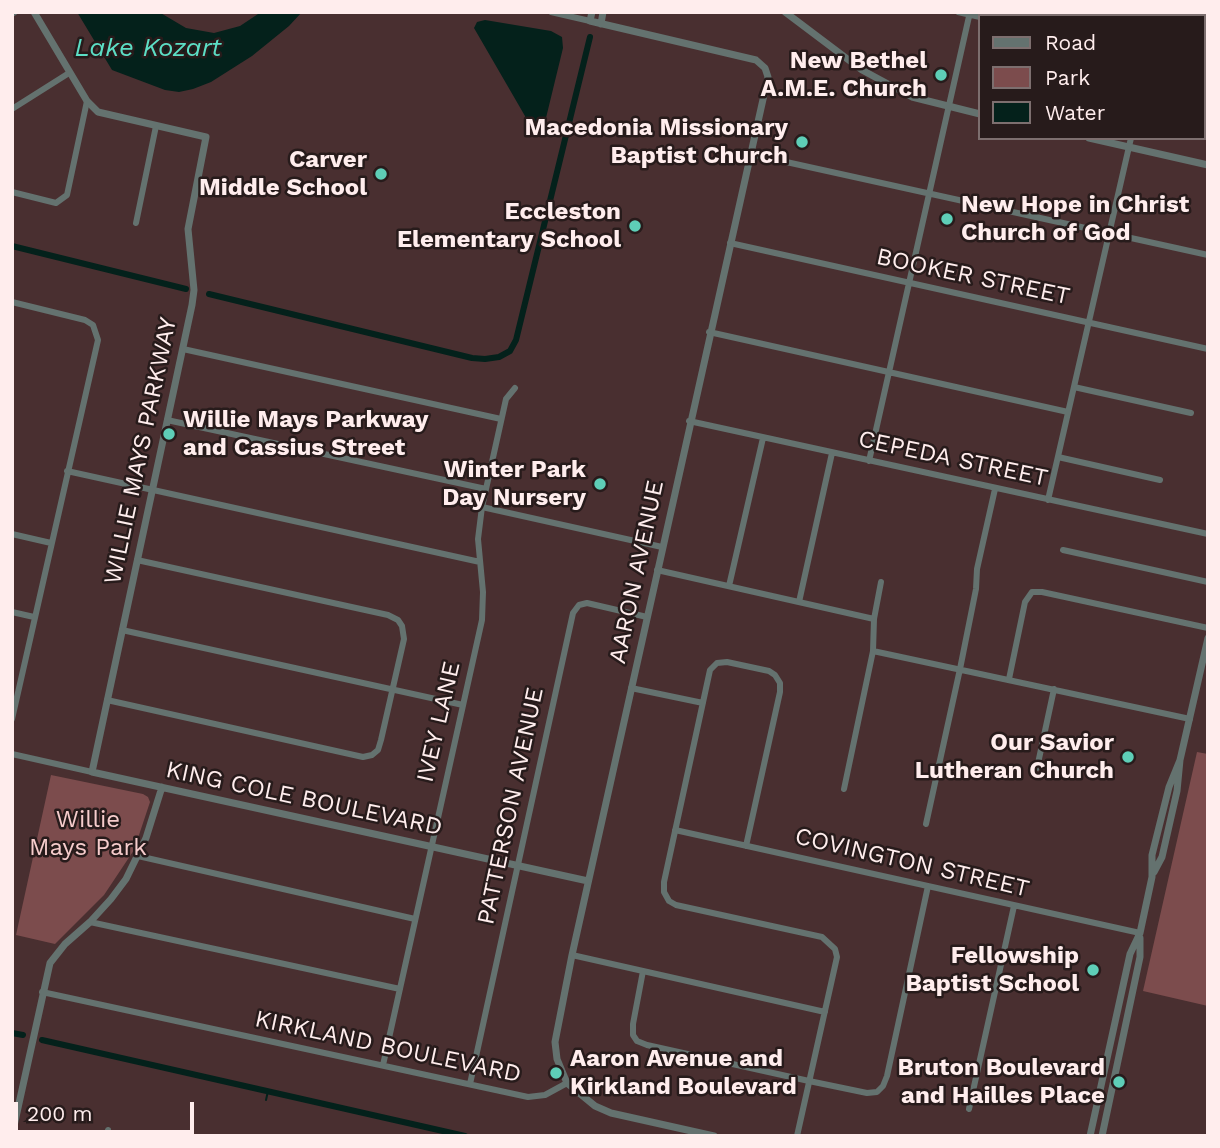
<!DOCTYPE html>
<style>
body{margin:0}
#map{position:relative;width:1220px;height:1148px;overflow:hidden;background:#492f30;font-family:"Work Sans",sans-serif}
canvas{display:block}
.frame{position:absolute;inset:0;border:14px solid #ffeded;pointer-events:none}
.legend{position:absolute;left:978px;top:14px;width:228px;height:126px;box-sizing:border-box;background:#271b1b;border:2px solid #7d6f6f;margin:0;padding:9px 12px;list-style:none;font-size:21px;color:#ffeded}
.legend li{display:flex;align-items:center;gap:14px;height:35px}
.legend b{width:35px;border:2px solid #7d6f6f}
.scale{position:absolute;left:14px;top:1102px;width:180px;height:32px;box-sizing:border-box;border:4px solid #ffeded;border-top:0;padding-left:9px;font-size:21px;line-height:24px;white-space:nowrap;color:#ffeded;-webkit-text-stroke:5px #271b1b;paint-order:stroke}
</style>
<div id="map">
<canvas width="1220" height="1148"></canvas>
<div class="frame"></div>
<ul class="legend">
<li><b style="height:9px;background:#64726f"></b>Road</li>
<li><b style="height:19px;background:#7c4c4d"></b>Park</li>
<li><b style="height:19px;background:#04211b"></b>Water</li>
</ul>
<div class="scale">200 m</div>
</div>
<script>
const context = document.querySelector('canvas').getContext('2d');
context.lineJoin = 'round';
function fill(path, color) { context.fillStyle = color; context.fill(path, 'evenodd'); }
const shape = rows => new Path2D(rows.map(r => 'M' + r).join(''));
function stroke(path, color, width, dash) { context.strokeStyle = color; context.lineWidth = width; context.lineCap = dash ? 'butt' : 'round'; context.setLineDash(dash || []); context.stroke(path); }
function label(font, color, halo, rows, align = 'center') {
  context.font = font + ' "Work Sans",sans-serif'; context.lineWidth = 5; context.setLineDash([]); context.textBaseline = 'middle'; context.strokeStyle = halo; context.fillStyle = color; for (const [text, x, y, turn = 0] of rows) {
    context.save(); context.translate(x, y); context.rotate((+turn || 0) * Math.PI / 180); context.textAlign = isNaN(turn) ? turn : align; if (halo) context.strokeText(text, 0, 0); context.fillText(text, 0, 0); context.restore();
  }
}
const green = shape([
 [1197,752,1208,754,1208,1006,1143,991],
 [51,775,143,794,148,797,150,802,134,850,104,895,55,944,16,935]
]);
const water = shape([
 [77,12,159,12,186,28,214,33,240,26,261,12,302,12,289,26,252,56,211,82,193,89,179,92,165,90,112,70],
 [485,20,551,31,562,37,563,48,545,122,541,129,533,129,527,125,525,116,474,28,477,22]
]);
const stream = shape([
 [266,1100,268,1091]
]);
const canal = shape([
 [12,246,186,289],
 [209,294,472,358,485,359,499,357,510,351,516,340,590,37],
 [12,1033,23,1035],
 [42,1040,465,1136]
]);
const minor = shape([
 [551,12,590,21],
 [958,12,980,17],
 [12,14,15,12],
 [1158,16,1159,12],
 [1204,67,1208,67],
 [12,109,69,73],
 [750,154,1208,255],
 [12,192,56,203,67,195,87,101],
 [136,223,156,126],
 [730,243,1208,349],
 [12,302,85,320,93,325,98,340,12,719],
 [709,332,1068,412],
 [183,349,501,419],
 [1074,387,1191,413],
 [167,420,486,489],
 [689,421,1208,534],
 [1058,457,1160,480],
 [869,461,970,12],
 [67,471,480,562],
 [1048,500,1131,138],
 [482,507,662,547],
 [12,534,51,543],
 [1063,550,1208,582],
 [657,570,874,619],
 [729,586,763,438],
 [799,602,832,453],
 [12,612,34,617],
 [122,630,463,705],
 [873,651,1190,719],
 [1009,679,1025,602,1032,592,1042,592,1208,628],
 [631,688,703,703],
 [107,700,363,757,372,755,378,750,381,740,404,639,402,626,398,620,388,615,137,560],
 [12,754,92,772],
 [1037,768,1054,689],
 [844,789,873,651,874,619,881,582],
 [926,824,960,669,976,589,977,569,995,489],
 [675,830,1140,933],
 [746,846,780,692,780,683,775,675,769,671,727,662,717,663,710,670,664,882,664,892,669,901,676,905,822,937,835,949,837,957,797,1136],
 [138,856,415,919],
 [90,922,400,989],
 [572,955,825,1012],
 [643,971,633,1024,633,1035,637,1041,647,1045,809,1081,867,1093,877,1092,883,1086,887,1076,928,886],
 [42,992,528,1097,545,1095,567,1083],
 [383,1065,482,620,483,592,478,539,482,507,506,399,515,388],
 [470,1084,573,613,579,605,587,603,647,617],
 [969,1109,1014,906],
 [107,1136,108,1130]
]);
const tertiary = shape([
 [34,12,87,101,98,112,206,137,188,229,194,290,192,305,92,772,588,881],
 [592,12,590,21,756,60,765,68,768,77,572,955,555,1042,557,1059,567,1083,595,1106,611,1113,714,1136],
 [785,12,862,70,912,97,980,114],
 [601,24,603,12],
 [1089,138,1208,165],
 [1154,872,1162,857,1177,791,1180,760,1208,638],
 [12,1135,50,963,65,944,90,922,111,899,126,879,146,838,162,787],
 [1090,1136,1130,954,1140,933,1152,877,1152,855,1169,787,1180,760],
 [1102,1136,1140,957,1140,938]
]);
const markers = [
 [941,75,7,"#5eceb7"],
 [802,142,7,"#5eceb7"],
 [381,174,7,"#5eceb7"],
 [947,219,7,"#5eceb7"],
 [635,226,7,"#5eceb7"],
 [169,434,7,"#5eceb7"],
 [600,484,7,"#5eceb7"],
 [1128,757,7,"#5eceb7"],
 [1093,970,7,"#5eceb7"],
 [556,1073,7,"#5eceb7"],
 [1119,1082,7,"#5eceb7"]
];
const poiNames = [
 ["New Bethel",927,61],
 ["A.M.E. Church",927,89],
 ["Macedonia Missionary",788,128],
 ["Baptist Church",788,156],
 ["Carver",367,160],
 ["Middle School",367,188],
 ["New Hope in Christ",961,205,"left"],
 ["Church of God",961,233,"left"],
 ["Eccleston",621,212],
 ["Elementary School",621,240],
 ["Willie Mays Parkway",183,420,"left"],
 ["and Cassius Street",183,448,"left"],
 ["Winter Park",586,470],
 ["Day Nursery",586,498],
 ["Our Savior",1114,743],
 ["Lutheran Church",1114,771],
 ["Fellowship",1079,956],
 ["Baptist School",1079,984],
 ["Aaron Avenue and",570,1059,"left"],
 ["Kirkland Boulevard",570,1087,"left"],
 ["Bruton Boulevard",1105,1068],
 ["and Hailles Place",1105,1096]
];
const streetNames = [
 ["BOOKER STREET",973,277,12],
 ["WILLIE MAYS PARKWAY",141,451,-78],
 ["CEPEDA STREET",953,459,12],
 ["AARON AVENUE",637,572,-78],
 ["IVEY LANE",439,722,-77],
 ["KING COLE BOULEVARD",304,799,12],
 ["PATTERSON AVENUE",511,806,-78],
 ["COVINGTON STREET",912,863,13],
 ["KIRKLAND BOULEVARD",388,1047,12]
];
const parkNames = [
 ["Willie",88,820],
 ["Mays Park",88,848]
];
const waterNames = [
 ["Lake Kozart",148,48]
];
fill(green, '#7c4c4d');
fill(water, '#04211b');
stroke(stream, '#04211b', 2);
stroke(canal, '#04211b', 6);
stroke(minor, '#64726f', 6);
stroke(tertiary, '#64726f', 7);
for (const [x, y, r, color] of markers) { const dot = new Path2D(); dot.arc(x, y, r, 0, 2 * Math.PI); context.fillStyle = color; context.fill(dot); stroke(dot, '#271b1b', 2.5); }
label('bold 24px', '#ffeded', '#271b1b', poiNames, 'right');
label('24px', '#ffeded', '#271b1b', streetNames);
label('24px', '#f6cccc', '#271b1b', parkNames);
label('italic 26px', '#5cdec5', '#271b1b', waterNames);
</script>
